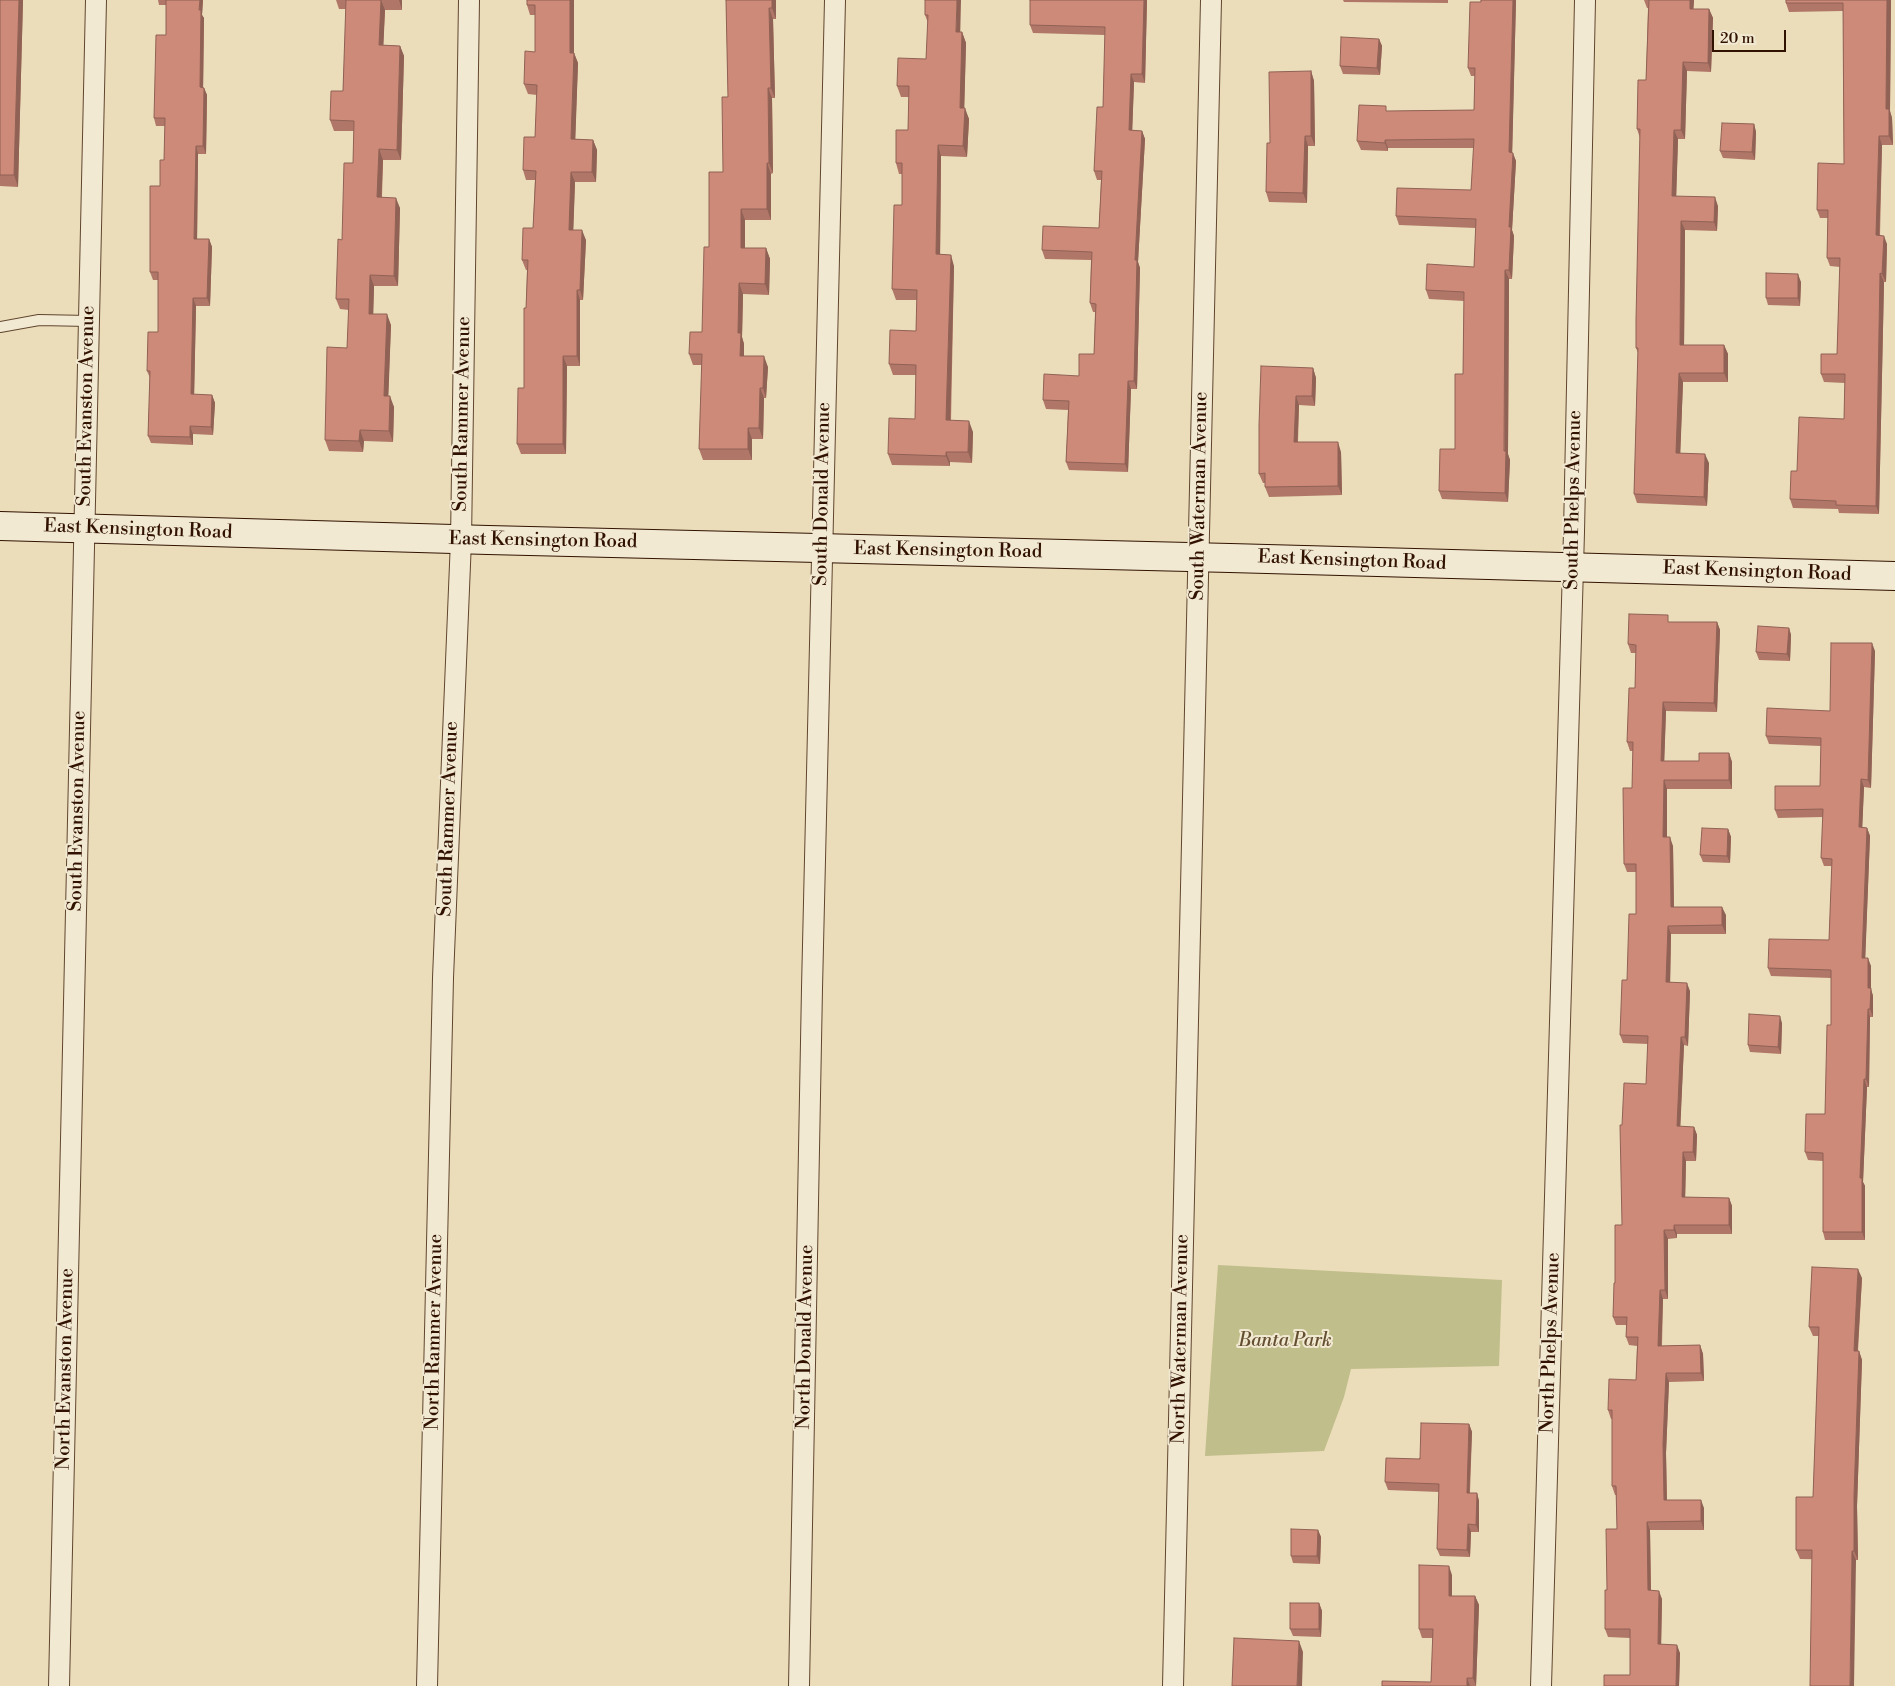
<!DOCTYPE html>
<style>
body{margin:0}
#map{position:relative;width:1895px;height:1686px;overflow:hidden;background:#ebddba;font-family:"Libre Bodoni",serif}
canvas{display:block}
.scale{position:absolute;left:1712px;top:30px;width:74px;height:22px;box-sizing:border-box;border:2px solid #311200;border-top:0;padding-left:6px;font-size:15px;line-height:18px;white-space:nowrap;color:#311200;-webkit-text-stroke:4px #f2e9d2;paint-order:stroke}
</style>
<div id="map">
<canvas width="1895" height="1686"></canvas>
<div class="scale">20 m</div>
</div>
<script>
const context = document.querySelector('canvas').getContext('2d');
context.lineJoin = 'round';
function fill(path, color) { context.fillStyle = color; context.fill(path, 'evenodd'); }
const shape = rows => new Path2D(rows.map(r => 'M' + r).join(''));
function stroke(path, color, width, dash) { context.strokeStyle = color; context.lineWidth = width; context.lineCap = dash ? 'butt' : 'round'; context.setLineDash(dash || []); context.stroke(path); }
function label(font, color, halo, rows, align = 'center') {
  context.font = font + ' "Libre Bodoni",serif'; context.lineWidth = 4; context.setLineDash([]); context.textBaseline = 'middle'; context.strokeStyle = halo; context.fillStyle = color; for (const [text, x, y, turn = 0] of rows) {
    context.save(); context.translate(x, y); context.rotate((+turn || 0) * Math.PI / 180); context.textAlign = isNaN(turn) ? turn : align; if (halo) context.strokeText(text, 0, 0); context.fillText(text, 0, 0); context.restore();
  }
}
const green = shape([
 [1218,1265,1502,1280,1499,1366,1351,1369,1344,1397,1324,1451,1205,1456]
]);
const lane = shape([
 [0,327,39,320,89,321]
]);
const street = shape([
 [59,1686,96,0],
 [427,1686,443,978,461,540,469,0],
 [799,1686,812,988,835,0],
 [1173,1686,1211,0],
 [1541,1686,1574,532,1585,0]
]);
const secondary = shape([
 [0,526,488,540,1230,558,1895,576]
]);
const wall = shape([
 [0,0,23,0,18,187,0,186],
 [158,0,203,0,202,15,204,18,203,88,204,88,207,95,206,154,198,154,197,239,209,239,212,247,210,306,196,306,194,395,212,395,215,403,213,435,193,434,193,445,151,443,148,436,150,378,147,371,158,332,158,280,153,280,150,272,160,186,164,160,165,126,156,126,154,118,166,35,166,5,159,5],
 [336,0,402,0,402,10,385,10,383,45,400,46,404,56,401,160,383,160,382,197,400,208,398,286,374,286,373,314,391,325,388,396,394,407,393,442,364,441,363,452,329,451,325,440,347,348,349,310,340,309,336,299,342,240,353,163,354,131,334,131,330,120,343,91,346,9,339,9],
 [574,0,574,53,578,63,575,139,593,140,597,150,596,182,575,182,573,230,586,240,583,300,580,300,580,366,567,366,566,454,521,454,517,444,524,388,527,270,526,270,522,260,533,228,535,180,526,180,523,170,535,137,537,95,528,94,524,84,535,52,535,15,530,15,527,5],
 [726,0,776,0,776,19,773,19,775,98,772,98,773,173,771,174,771,220,745,220,745,248,766,248,770,259,769,295,743,294,742,337,744,344,744,356,768,367,766,398,764,398,763,439,752,439,752,460,703,460,699,449,702,365,693,365,689,354,702,332,709,247,723,172,728,97],
 [925,0,960,32,962,32,966,43,964,108,969,119,967,157,941,156,940,255,954,266,951,421,973,432,972,463,950,462,950,466,892,465,888,454,915,419,916,375,893,375,889,364,916,331,917,300,896,300,892,289,902,205,902,174,899,174,896,163,908,130,909,97,901,97,897,86,926,59,928,23,925,15],
 [1147,0,1145,83,1134,82,1132,130,1142,131,1145,139,1138,262,1140,268,1137,389,1131,389,1128,472,1069,470,1066,462,1068,410,1046,409,1043,400,1079,376,1094,354,1095,312,1093,312,1090,303,1091,260,1045,259,1042,250,1099,228,1101,180,1097,180,1094,171,1103,107,1105,35,1033,33,1030,25],
 [1343,0,1448,0,1448,3,1344,2],
 [1516,0,1512,153,1516,161,1512,230,1514,236,1512,279,1509,279,1508,454,1510,460,1508,502,1442,499,1439,491,1455,449,1463,374,1464,301,1429,299,1426,290,1474,267,1476,228,1399,225,1396,216,1471,190,1474,148,1388,148,1388,151,1361,150,1357,141,1388,111,1474,110,1475,76,1471,76,1468,68,1481,2],
 [1644,0,1694,0,1693,9,1709,9,1713,18,1711,72,1687,71,1685,139,1678,139,1676,196,1718,206,1717,231,1685,230,1684,345,1724,345,1728,354,1728,382,1683,382,1680,453,1709,463,1707,506,1637,503,1634,494,1638,353,1636,348,1640,138,1637,129,1646,80,1648,8,1647,8],
 [1786,0,1891,0,1890,111,1892,118,1893,145,1882,145,1880,236,1887,244,1886,282,1884,282,1879,514,1839,513,1838,509,1793,508,1790,499,1797,471,1844,419,1845,383,1824,382,1821,374,1837,354,1840,267,1830,266,1827,258,1828,218,1820,218,1817,210,1844,164,1843,11,1789,12,1786,3],
 [1379,39,1382,46,1380,75,1343,74,1340,66],
 [1311,71,1314,81,1315,146,1308,146,1307,203,1269,202,1266,192,1270,143],
 [1754,124,1756,132,1755,160,1723,158,1720,151],
 [1801,282,1800,306,1768,305,1766,298],
 [1313,368,1316,378,1315,406,1299,405,1298,442,1341,452,1342,495,1269,497,1265,487,1265,483,1263,483,1259,474,1259,425],
 [1671,622,1717,622,1720,630,1717,712,1666,711,1664,761,1699,761,1729,753,1732,762,1732,789,1667,789,1667,837,1673,846,1674,907,1726,915,1726,934,1671,934,1670,982,1690,991,1688,1046,1684,1045,1680,1127,1694,1127,1697,1135,1696,1161,1686,1161,1685,1197,1729,1198,1732,1206,1732,1234,1677,1234,1677,1238,1668,1239,1668,1299,1663,1299,1662,1346,1700,1345,1703,1354,1704,1381,1669,1382,1666,1453,1667,1500,1704,1508,1704,1530,1650,1530,1651,1590,1662,1599,1661,1644,1680,1653,1679,1686,1604,1686,1630,1675,1630,1638,1608,1637,1605,1629,1607,1590,1617,1529,1616,1495,1615,1495,1612,1486,1612,1419,1611,1419,1608,1410,1636,1380,1637,1346,1629,1345,1626,1337,1626,1325,1616,1325,1613,1317,1615,1283,1622,1225,1622,1125,1646,1084,1648,1044,1623,1043,1620,1035,1636,914,1636,872,1627,872,1624,864,1632,788,1633,751,1630,751,1627,742,1635,688,1636,653,1631,653,1628,644],
 [1789,628,1791,635,1790,661,1759,660,1756,652],
 [1875,651,1871,788,1864,787,1862,827,1867,828,1870,836,1865,958,1871,966,1871,989,1873,996,1873,1017,1870,1017,1869,1087,1867,1087,1863,1182,1865,1186,1865,1240,1825,1240,1823,1232,1823,1161,1808,1160,1805,1152,1825,1114,1831,1025,1831,978,1771,976,1768,968,1829,940,1832,866,1824,866,1821,858,1823,817,1778,818,1775,810,1820,786,1821,746,1769,744,1766,736,1830,711],
 [1728,829,1731,837,1730,863,1703,862,1700,855],
 [1782,1023,1781,1054,1750,1052,1748,1045],
 [1862,1278,1858,1351,1859,1351,1862,1360,1857,1506,1858,1560,1800,1559,1796,1550,1813,1497,1819,1336,1813,1336,1809,1327],
 [1469,1424,1472,1432,1470,1493,1477,1493,1479,1501,1479,1532,1471,1532,1470,1557,1440,1556,1437,1549,1439,1492,1388,1490,1385,1482],
 [1318,1530,1321,1537,1320,1564,1293,1563,1291,1556],
 [1452,1575,1452,1596,1475,1596,1479,1605,1476,1686,1382,1686,1431,1682,1433,1638,1422,1638,1419,1629],
 [1319,1603,1322,1611,1321,1637,1293,1636,1290,1629]
]);
const shadedWall = shape([
 [19,0,23,0,18,187,14,175],
 [200,0,203,0,202,15,204,18,203,95,200,87],
 [381,0,385,10,383,55,379,45],
 [399,0,402,0,402,10],
 [570,0,574,0,574,63,570,53],
 [772,0,776,0,776,19,772,8],
 [957,0,961,0,960,43,956,32],
 [1144,0,1147,0,1145,83,1142,74],
 [1513,0,1516,0,1512,161,1509,152],
 [1690,0,1694,0,1693,18,1690,9],
 [1887,0,1891,0,1890,111,1892,118,1893,145,1889,136,1886,109],
 [769,8,773,19,775,98,771,88],
 [1709,9,1713,18,1711,72,1708,63],
 [962,32,966,43,964,119,960,108],
 [1379,39,1382,46,1380,75,1377,68],
 [400,46,404,56,401,160,397,150],
 [574,53,578,63,575,149,571,139],
 [1683,62,1687,71,1685,139,1681,130],
 [1311,71,1314,81,1315,146,1311,136],
 [1131,74,1134,82,1132,138,1129,130],
 [204,88,207,95,206,154,203,146],
 [768,88,772,98,773,173,769,163],
 [965,108,969,119,967,157,963,146],
 [1754,124,1756,132,1755,160,1752,152],
 [1674,130,1678,139,1676,205,1672,196],
 [1142,131,1145,139,1138,262,1140,268,1137,389,1134,381,1135,260],
 [1305,136,1308,146,1307,203,1303,193],
 [1879,136,1882,145,1879,244,1876,235],
 [593,140,597,150,596,182,592,172],
 [1385,140,1388,148,1388,151,1385,143],
 [938,145,941,156,940,265,936,254],
 [196,146,198,154,197,247,194,239],
 [379,149,383,160,381,208,377,197],
 [1513,153,1516,161,1512,230,1514,236,1512,279,1509,270,1509,227],
 [767,163,771,174,771,220,767,209],
 [571,172,575,182,573,240,569,230],
 [1715,197,1718,206,1717,231,1714,222],
 [396,198,400,208,398,286,394,276],
 [741,209,745,220,745,258,741,248],
 [1681,221,1685,230,1684,354,1680,345],
 [582,230,586,240,583,300,580,290],
 [1884,236,1887,244,1886,282,1882,274],
 [209,239,212,247,210,306,207,298],
 [766,248,770,259,769,295,765,284],
 [951,255,954,266,950,431,946,420],
 [1505,270,1509,279,1508,454,1510,460,1508,502,1505,493],
 [1880,273,1884,282,1879,514,1876,506],
 [1798,274,1801,282,1800,306,1798,298],
 [370,275,374,286,373,324,369,314],
 [739,283,743,294,742,337,744,344,744,366,740,356,738,333],
 [577,290,580,300,580,366,577,356],
 [193,298,196,306,194,402,191,394],
 [387,314,391,325,388,407,384,396],
 [1724,345,1728,354,1728,382,1724,373],
 [563,356,567,366,566,454,563,444],
 [764,356,768,367,766,398,763,388],
 [1313,368,1316,378,1315,406,1312,396],
 [1679,373,1683,382,1680,462,1676,453],
 [1128,381,1131,389,1128,472,1125,464],
 [760,388,764,398,763,439,759,428],
 [212,395,215,403,213,435,211,427],
 [390,396,394,407,393,442,389,431],
 [1296,396,1299,405,1297,452,1294,442],
 [969,421,973,432,972,463,968,452],
 [190,426,193,434,193,445,190,437],
 [748,428,752,439,752,460,748,449],
 [360,430,364,441,363,452,359,441],
 [1338,442,1341,452,1342,495,1338,486],
 [946,452,950,462,950,466,946,456],
 [1705,454,1709,463,1707,506,1704,497],
 [1717,622,1720,630,1717,712,1714,703],
 [1789,628,1791,635,1790,661,1787,654],
 [1872,643,1875,651,1871,788,1868,780],
 [1663,702,1666,711,1664,769,1661,761],
 [1729,753,1732,762,1732,789,1729,780],
 [1861,779,1864,787,1862,835,1859,827],
 [1664,780,1667,789,1667,846,1663,837],
 [1867,828,1870,836,1865,966,1862,958],
 [1728,829,1731,837,1730,863,1727,856],
 [1670,837,1673,846,1674,915,1671,907],
 [1722,907,1726,915,1726,934,1722,925],
 [1668,926,1671,934,1670,990,1666,982],
 [1868,958,1871,966,1871,989,1873,996,1873,1017,1870,1009,1868,988],
 [1687,983,1690,991,1688,1046,1685,1037],
 [1868,1009,1870,1017,1869,1087,1866,1079],
 [1780,1016,1782,1023,1781,1054,1778,1047],
 [1681,1037,1684,1045,1680,1135,1677,1126],
 [1864,1079,1867,1087,1863,1182,1865,1186,1865,1240,1862,1232,1860,1178],
 [1694,1127,1697,1135,1696,1161,1693,1152],
 [1683,1152,1686,1161,1685,1206,1682,1197],
 [1729,1198,1732,1206,1732,1234,1729,1225],
 [1674,1225,1677,1234,1677,1238,1674,1230],
 [1664,1230,1668,1239,1668,1299,1665,1290],
 [1858,1269,1862,1278,1857,1360,1854,1351],
 [1660,1290,1663,1299,1661,1354,1658,1346],
 [1700,1345,1703,1354,1704,1381,1701,1373],
 [1859,1351,1862,1360,1857,1506,1858,1560,1854,1551,1854,1496],
 [1666,1373,1669,1382,1666,1453,1667,1509,1664,1500,1663,1444],
 [1469,1424,1472,1432,1469,1500,1467,1493],
 [1477,1493,1479,1501,1479,1532,1476,1525],
 [1701,1500,1704,1508,1704,1530,1701,1521],
 [1647,1522,1650,1530,1651,1599,1648,1590],
 [1468,1524,1471,1532,1470,1557,1467,1550],
 [1318,1530,1321,1537,1320,1564,1317,1556],
 [1852,1551,1856,1560,1854,1686,1850,1686],
 [1449,1566,1452,1575,1452,1605,1449,1596],
 [1659,1591,1662,1599,1661,1653,1658,1644],
 [1475,1596,1479,1605,1476,1686,1473,1678],
 [1319,1603,1322,1611,1321,1637,1319,1629],
 [1299,1641,1303,1652,1302,1686,1297,1686],
 [1677,1645,1680,1653,1679,1686,1676,1686],
 [1467,1678,1470,1686,1467,1686]
]);
const building = shape([
 [0,0,19,0,14,175,0,175,0,0],
 [166,0,200,0,199,10,201,10,200,87,204,88,203,146,196,146,194,239,209,239,207,298,193,298,191,394,212,395,211,427,190,426,190,437,148,436,150,371,147,371,148,332,158,332,158,272,150,272,150,186,160,186,160,160,164,160,165,118,154,118,156,35,166,35,166,0],
 [346,0,381,0,379,45,400,46,397,150,379,149,377,197,396,198,394,276,370,275,369,314,387,314,384,396,390,396,389,431,360,430,359,441,325,440,327,347,347,348,349,299,336,299,338,239,342,240,344,163,353,163,354,121,330,120,331,91,343,91,346,0],
 [527,0,570,0,570,53,574,53,571,139,593,140,592,172,571,172,569,230,582,230,580,290,577,290,577,356,563,356,563,444,517,444,518,388,524,388,524,308,526,308,528,260,522,260,523,228,533,228,536,171,523,170,524,137,535,137,537,85,524,84,525,51,535,52,535,5,527,5,527,0],
 [726,0,772,0,772,8,769,8,771,88,768,88,769,163,767,163,767,209,741,209,741,248,766,248,765,284,739,283,738,333,741,333,740,356,764,356,763,388,760,388,759,428,748,428,748,449,699,449,702,354,689,354,690,332,702,332,704,247,709,247,709,172,723,172,722,97,728,97,726,0],
 [925,0,957,0,956,32,962,32,960,108,965,108,963,146,938,145,936,254,951,255,946,420,969,421,968,452,946,452,946,456,888,454,889,418,915,419,916,365,889,364,890,330,916,331,917,290,892,289,894,205,902,205,902,163,896,163,896,130,908,130,909,86,897,86,898,58,926,59,928,15,925,15,925,0],
 [1030,0,1144,0,1142,74,1131,74,1129,130,1142,131,1135,260,1137,260,1134,381,1128,381,1125,464,1066,462,1069,401,1043,400,1044,374,1079,376,1079,354,1094,354,1096,304,1090,303,1092,252,1042,250,1043,226,1099,228,1102,171,1094,171,1097,107,1103,107,1105,27,1030,25,1030,0],
 [1481,0,1513,0,1509,152,1513,153,1509,227,1511,227,1509,270,1505,270,1504,451,1506,451,1505,493,1439,491,1440,449,1455,449,1455,374,1463,374,1464,292,1426,290,1427,264,1474,267,1476,219,1396,216,1397,188,1471,190,1474,139,1385,140,1385,143,1357,141,1359,105,1386,106,1386,111,1474,110,1475,68,1468,68,1470,2,1481,2,1481,0],
 [1649,0,1690,0,1690,9,1709,9,1708,63,1683,62,1681,130,1674,130,1672,196,1715,197,1714,222,1681,221,1680,345,1724,345,1724,373,1679,373,1676,453,1705,454,1704,497,1634,494,1638,348,1636,348,1636,320,1640,129,1637,129,1638,80,1646,80,1649,0],
 [1786,0,1887,0,1886,109,1889,109,1889,136,1879,136,1876,235,1884,236,1882,274,1880,273,1876,506,1836,505,1836,501,1790,499,1791,471,1797,471,1799,417,1844,419,1845,374,1821,374,1821,354,1837,354,1840,258,1827,258,1828,210,1817,210,1818,163,1844,164,1843,3,1786,3,1786,0],
 [1341,37,1379,39,1377,68,1340,66,1341,37],
 [1311,71,1311,136,1305,136,1303,193,1266,192,1267,143,1270,143,1269,72,1311,71],
 [1722,123,1754,124,1752,152,1720,151,1722,123],
 [1766,273,1798,274,1798,298,1766,298,1766,273],
 [1261,366,1313,368,1312,396,1296,396,1294,442,1338,442,1338,486,1265,487,1265,473,1259,474,1259,425,1261,366],
 [1629,614,1668,615,1668,622,1717,622,1714,703,1663,702,1661,761,1699,761,1699,753,1729,753,1729,780,1664,780,1663,837,1670,837,1671,907,1722,907,1722,925,1668,926,1666,982,1687,983,1685,1037,1681,1037,1677,1126,1694,1127,1693,1152,1683,1152,1682,1197,1729,1198,1729,1225,1674,1225,1674,1230,1664,1230,1665,1290,1660,1290,1658,1346,1700,1345,1701,1373,1666,1373,1663,1444,1664,1500,1701,1500,1701,1521,1647,1522,1648,1590,1659,1591,1658,1644,1677,1645,1676,1686,1604,1686,1604,1675,1630,1675,1630,1629,1605,1629,1605,1590,1607,1590,1606,1529,1617,1529,1616,1486,1612,1486,1612,1410,1608,1410,1609,1379,1636,1380,1638,1337,1626,1337,1627,1317,1613,1317,1614,1283,1615,1283,1615,1225,1622,1225,1620,1125,1622,1125,1624,1083,1646,1084,1648,1036,1620,1035,1622,980,1627,980,1629,914,1636,914,1636,864,1624,864,1623,788,1632,788,1633,742,1627,742,1629,688,1635,688,1636,645,1628,644,1629,614],
 [1758,626,1789,628,1787,654,1756,652,1758,626],
 [1831,643,1872,643,1868,780,1861,779,1859,827,1867,828,1862,958,1868,958,1868,988,1871,988,1870,1009,1868,1009,1866,1079,1864,1079,1860,1178,1862,1178,1862,1232,1823,1232,1823,1153,1805,1152,1806,1114,1825,1114,1827,1025,1831,1025,1831,970,1768,968,1769,939,1829,940,1832,859,1821,858,1823,809,1775,810,1775,786,1820,786,1821,738,1766,736,1767,708,1830,711,1831,643],
 [1702,828,1728,829,1727,856,1700,855,1702,828],
 [1749,1014,1780,1016,1778,1047,1748,1045,1749,1014],
 [1812,1267,1858,1269,1854,1351,1859,1351,1854,1496,1854,1551,1852,1551,1850,1686,1810,1686,1812,1550,1796,1550,1796,1497,1813,1497,1819,1327,1809,1327,1812,1267],
 [1421,1423,1469,1424,1467,1493,1477,1493,1476,1525,1468,1524,1467,1550,1437,1549,1439,1484,1385,1482,1386,1458,1420,1459,1421,1423],
 [1291,1529,1318,1530,1317,1556,1291,1556,1291,1529],
 [1419,1565,1449,1566,1449,1596,1475,1596,1473,1678,1467,1678,1467,1686,1382,1686,1382,1681,1431,1682,1433,1629,1419,1629,1419,1565],
 [1290,1603,1319,1603,1319,1629,1290,1629,1290,1603],
 [1234,1638,1299,1641,1297,1686,1232,1686,1234,1638]
]);
const streetNames = [
 ["South Evanston Avenue",87,406,-89],
 ["South Rammer Avenue",463,414,-89],
 ["South Donald Avenue",823,494,-89],
 ["South Waterman Avenue",1200,496,-89],
 ["South Phelps Avenue",1574,500,-89],
 ["East Kensington Road",138,530,2],
 ["East Kensington Road",543,541,1],
 ["East Kensington Road",948,551,1],
 ["East Kensington Road",1352,561,2],
 ["East Kensington Road",1757,572,2],
 ["South Evanston Avenue",78,811,-89],
 ["South Rammer Avenue",449,819,-88],
 ["North Rammer Avenue",435,1332,-89],
 ["North Donald Avenue",806,1337,-89],
 ["North Waterman Avenue",1181,1339,-89],
 ["North Phelps Avenue",1551,1343,-88],
 ["North Evanston Avenue",66,1369,-89]
];
const parkNames = [
 ["Banta Park",1285,1341]
];
fill(green, '#c0be8a');
stroke(lane, '#60452e', 12);
stroke(street, '#60452e', 22);
stroke(secondary, '#311200', 30);
stroke(lane, '#f2e9d2', 10);
stroke(street, '#f2e9d2', 20);
stroke(secondary, '#f2e9d2', 28);
fill(wall, '#b07768');
fill(shadedWall, '#906155');
fill(building, '#cd8a79');
stroke(building, '#906155', 1);
label('19px', '#311200', '#f2e9d2', streetNames);
label('italic 19px', '#634e30', '#f2e9d2', parkNames);
</script>
